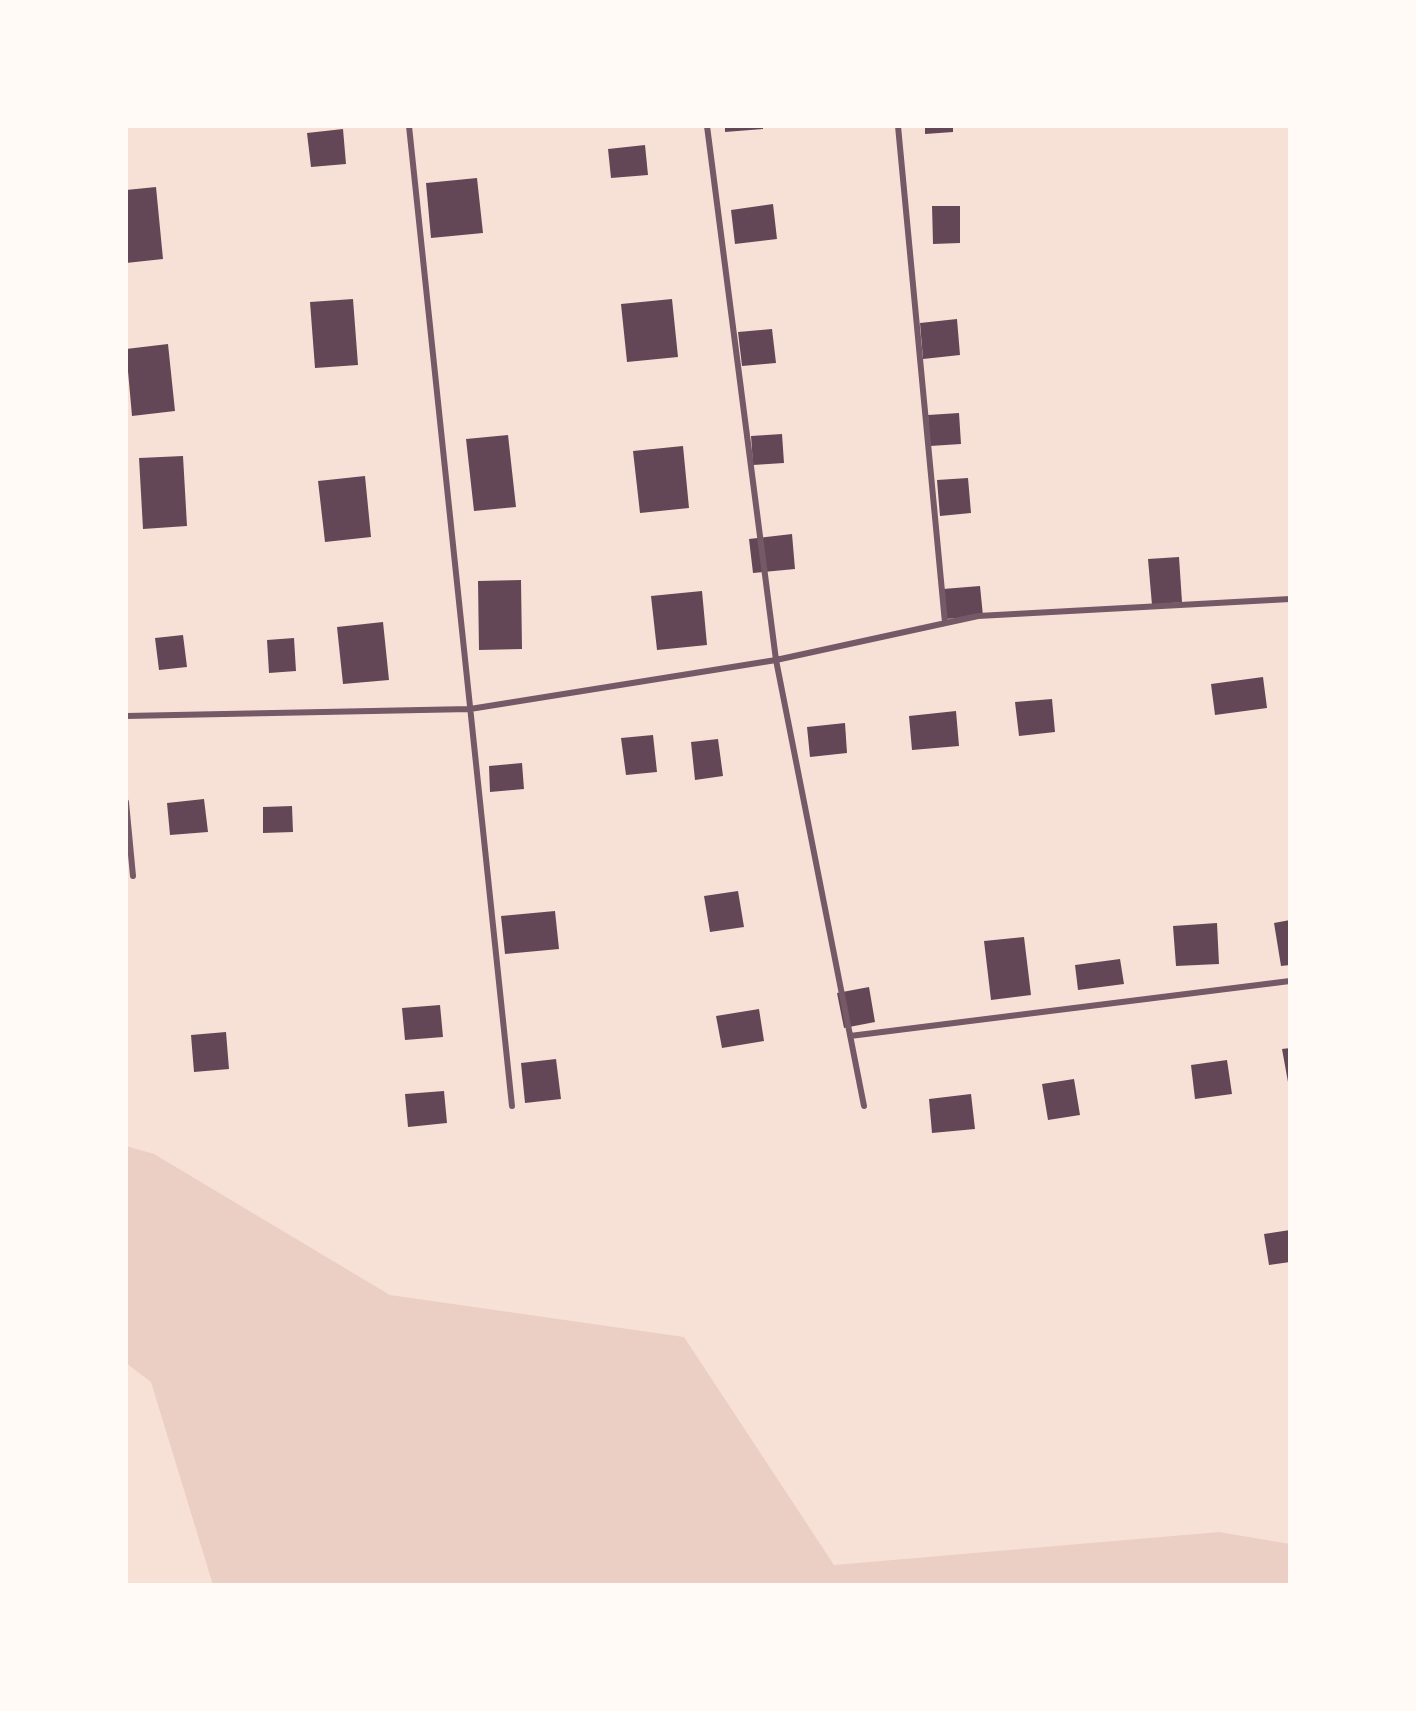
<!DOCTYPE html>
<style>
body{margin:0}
#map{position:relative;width:1416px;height:1711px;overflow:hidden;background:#f7e1d7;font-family:"Fira Sans",sans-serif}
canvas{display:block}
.frame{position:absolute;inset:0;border:128px solid #fffaf5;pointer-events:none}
</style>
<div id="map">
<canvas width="1416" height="1711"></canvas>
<div class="frame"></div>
</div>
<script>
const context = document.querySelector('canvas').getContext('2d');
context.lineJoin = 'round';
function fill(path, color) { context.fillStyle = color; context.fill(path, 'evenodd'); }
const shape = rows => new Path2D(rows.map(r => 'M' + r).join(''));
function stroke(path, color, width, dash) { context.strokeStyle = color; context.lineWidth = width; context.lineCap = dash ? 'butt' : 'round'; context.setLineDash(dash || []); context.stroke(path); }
const green = shape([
 [126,1146,154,1154,390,1295,684,1337,834,1565,1219,1532,1290,1544,1290,1585,213,1585,151,1382,126,1363]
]);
const building = shape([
 [725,126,763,126,763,129,725,132],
 [925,126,953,126,953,132,925,134],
 [343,129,346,164,311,167,307,133],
 [645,145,648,175,611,178,608,149],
 [477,178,483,233,431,238,426,183],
 [156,187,163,259,126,263,126,190],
 [773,204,777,239,735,244,731,210],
 [932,206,960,206,960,243,933,244],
 [353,299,358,365,315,368,310,302],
 [672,299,678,357,627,362,621,304],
 [957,319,960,355,923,359,920,323],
 [772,329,776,363,742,366,738,332],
 [168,344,175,411,132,416,126,349],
 [959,413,961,444,930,446,928,415],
 [782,434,784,463,753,465,751,436],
 [508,435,516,507,474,511,466,439],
 [683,446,689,508,640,513,633,451],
 [183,456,187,526,143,529,139,458],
 [365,476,371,537,325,542,318,481],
 [968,478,971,513,940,516,937,480],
 [792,534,795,569,753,573,749,539],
 [1179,557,1182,602,1152,605,1148,559],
 [521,580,522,649,479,650,478,581],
 [980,586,983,616,946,619,943,589],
 [702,591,707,645,657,650,651,596],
 [383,622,389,680,343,684,337,627],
 [183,635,187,667,159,670,155,638],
 [294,638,296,671,269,673,267,640],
 [1263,677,1267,708,1215,715,1211,684],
 [1052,699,1055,732,1019,736,1015,702],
 [956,711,959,746,912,750,909,716],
 [845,723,847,753,810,757,807,727],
 [653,735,657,772,626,775,621,738],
 [718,739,723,776,695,780,691,742],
 [522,763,524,789,490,792,489,766],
 [204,799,208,832,170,835,167,803],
 [292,806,293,832,263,833,263,807],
 [738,891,744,927,710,932,704,896],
 [555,911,559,949,505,954,501,916],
 [1290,920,1290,965,1281,966,1274,923],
 [1217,923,1219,964,1176,966,1173,926],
 [1024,937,1031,995,991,1000,984,941],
 [1120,959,1124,984,1078,990,1075,965],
 [869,987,875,1022,844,1028,837,993],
 [440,1005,443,1037,405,1040,402,1008],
 [759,1009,764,1041,722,1048,716,1016],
 [226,1032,229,1069,194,1072,191,1035],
 [1290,1048,1290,1081,1288,1082,1282,1049],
 [556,1059,561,1099,525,1103,521,1063],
 [1227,1060,1232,1094,1195,1099,1191,1065],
 [1074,1079,1080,1115,1048,1120,1042,1084],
 [444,1091,447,1123,408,1127,405,1094],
 [971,1094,975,1129,932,1133,929,1099],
 [1290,1230,1290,1262,1269,1265,1264,1234]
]);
const minor = shape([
 [409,126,512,1106],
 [707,126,776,660,864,1106],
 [898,126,945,623],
 [126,716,470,709,776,660,978,616,1290,599],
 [126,802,133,876],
 [850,1036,1290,981]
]);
fill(green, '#ebcfc5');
fill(building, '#644757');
stroke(minor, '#755966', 6);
</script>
